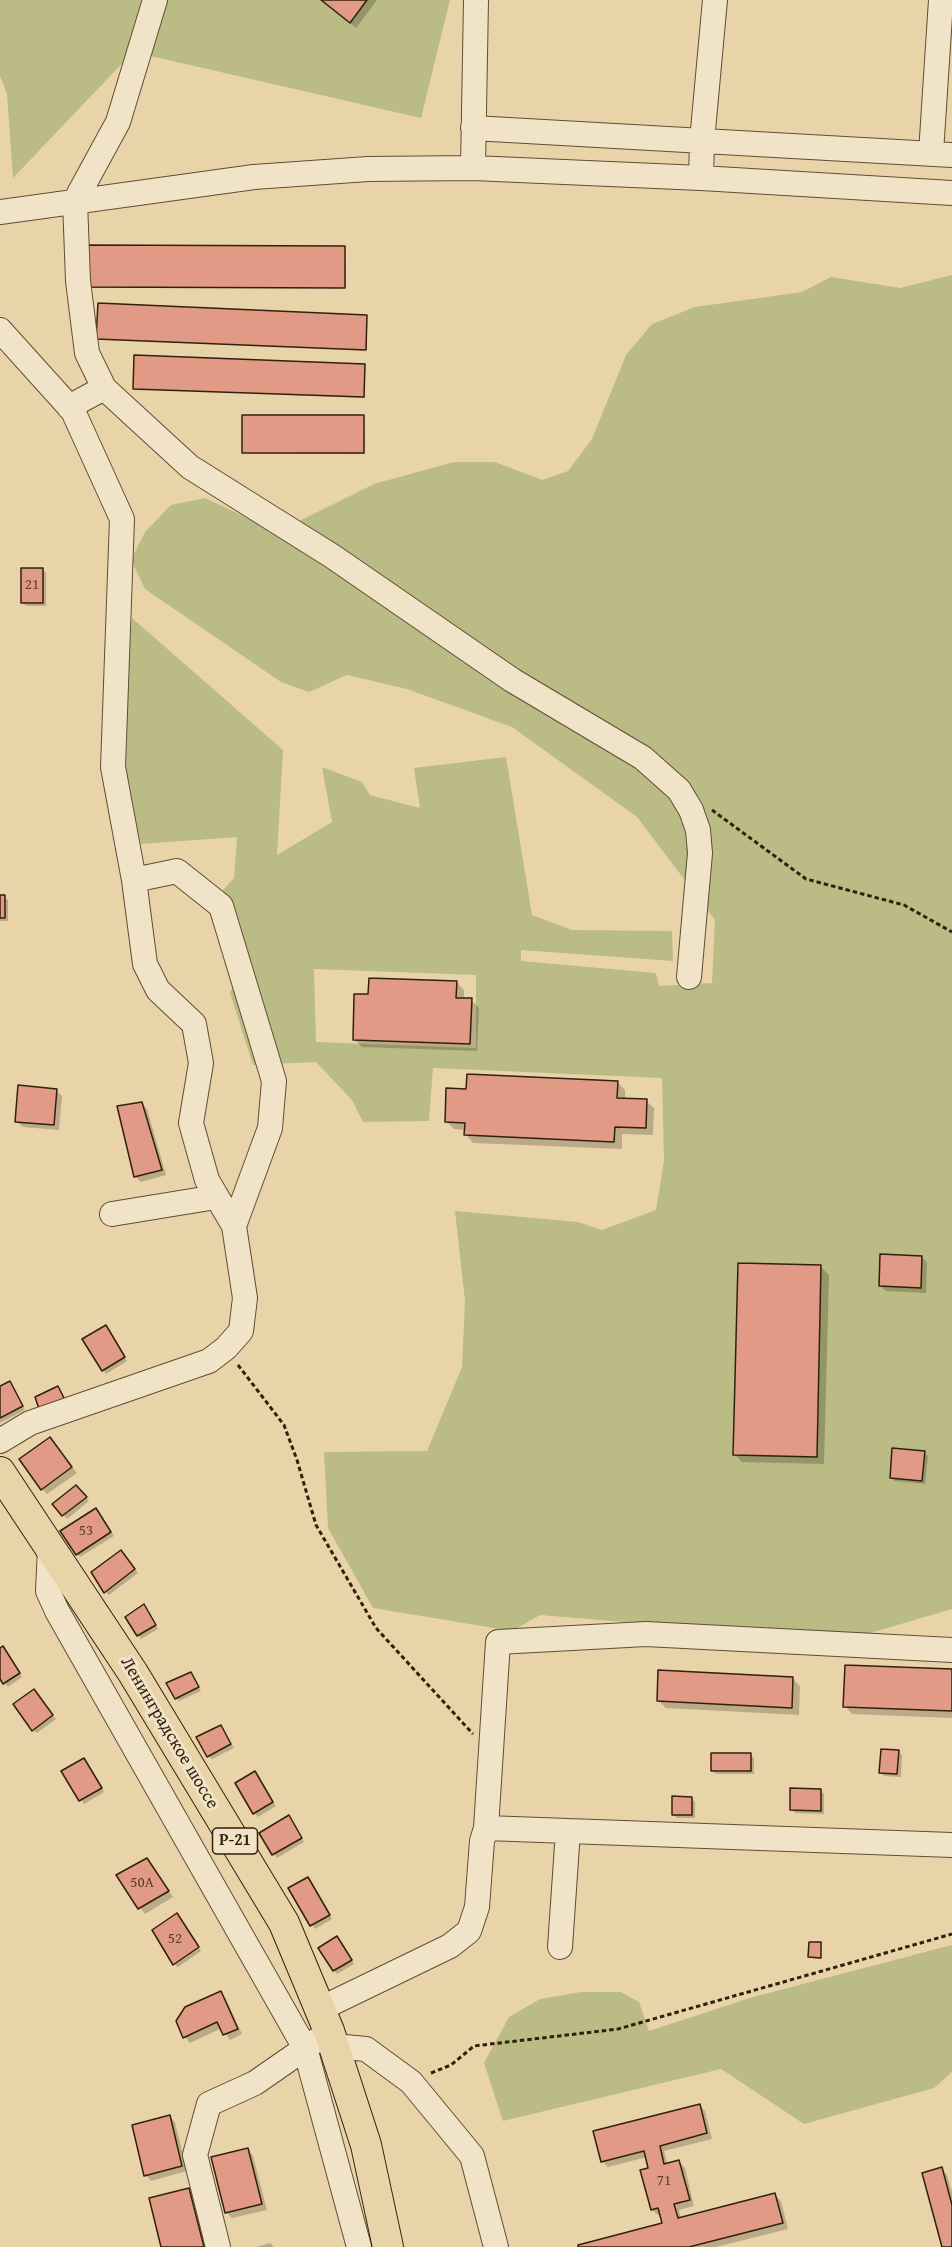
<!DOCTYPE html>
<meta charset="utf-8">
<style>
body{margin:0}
canvas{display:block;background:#e9d4a9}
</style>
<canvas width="952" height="2247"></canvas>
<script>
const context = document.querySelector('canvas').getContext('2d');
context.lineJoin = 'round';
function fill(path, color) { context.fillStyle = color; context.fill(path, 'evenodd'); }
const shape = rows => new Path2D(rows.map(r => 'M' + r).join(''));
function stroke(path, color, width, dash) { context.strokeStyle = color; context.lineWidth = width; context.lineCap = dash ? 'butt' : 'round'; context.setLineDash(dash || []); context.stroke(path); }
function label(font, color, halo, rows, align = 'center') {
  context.font = font + ' "Gentium Book Plus",serif'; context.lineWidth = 6; context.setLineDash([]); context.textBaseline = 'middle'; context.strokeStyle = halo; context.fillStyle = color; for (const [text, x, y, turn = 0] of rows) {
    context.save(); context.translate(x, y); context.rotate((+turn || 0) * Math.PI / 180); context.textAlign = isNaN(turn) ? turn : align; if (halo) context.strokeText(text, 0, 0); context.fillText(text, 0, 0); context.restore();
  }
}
const green = shape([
 [0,0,450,0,421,118,133,52,13,178,7,94,0,76],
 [952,275,952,1609,867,1634,672,1626,540,1615,512,1631,373,1608,328,1528,324,1452,427,1451,462,1367,465,1301,455,1211,578,1222,602,1230,656,1210,664,1161,662,1078,433,1068,429,1121,363,1122,352,1100,316,1062,253,1065,230,993,248,950,237,918,215,927,207,908,234,878,237,837,141,844,121,755,132,618,283,750,277,855,332,822,322,767,362,782,370,795,420,808,414,768,506,757,532,915,572,930,672,931,673,961,521,950,521,961,656,973,659,986,712,983,715,920,637,817,512,727,407,689,347,675,309,692,281,682,145,589,131,560,145,532,171,505,205,498,277,532,374,484,454,462,495,462,542,480,568,471,592,439,626,355,652,324,695,307,802,292,831,277,900,288],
 [314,969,476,975,476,1048,316,1042],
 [952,1945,952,2072,934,2088,804,2124,721,2069,503,2121,484,2063,509,2017,540,1999,581,1992,621,1992,639,2002,649,2031,753,1997]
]);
const shadow = shape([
 [323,0,377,0,356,28],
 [344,247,346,288,85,288],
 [367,316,367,350,98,338],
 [364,365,365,398,135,388],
 [364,417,365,454,243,453],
 [42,569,46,573,46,606,26,606,22,602],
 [0,896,8,900,8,921,0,921],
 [456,982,464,990,464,999,471,1000,479,1008,477,1051,362,1047,354,1039,370,996],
 [617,1082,625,1090,625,1100,646,1101,654,1108,653,1135,622,1134,622,1149,473,1143,466,1135,466,1130,454,1129,446,1121],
 [56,1090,62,1096,59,1130,23,1127,17,1122],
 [141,1103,147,1109,166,1175,141,1182,135,1176],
 [922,1257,927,1263,926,1293,886,1291,880,1286],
 [821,1267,829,1275,824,1464,742,1462,734,1454],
 [109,1330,127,1361,106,1374,84,1340],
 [10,1383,25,1410,0,1423,0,1388],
 [50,1439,77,1473,47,1494,42,1489],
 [924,1453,928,1456,925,1484,895,1481,891,1478],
 [76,1487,89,1501,67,1519,54,1504],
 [99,1513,114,1536,80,1557,77,1554],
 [124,1555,138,1573,109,1595,106,1592],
 [147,1610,158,1629,141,1639,138,1635],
 [0,1650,6,1652,22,1677,8,1687,0,1676],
 [952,1671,952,1718,852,1714,845,1706],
 [190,1674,201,1691,179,1701,176,1698],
 [792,1678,800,1686,799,1715,666,1708,658,1700],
 [37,1694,56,1719,37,1733,33,1730],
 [220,1726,234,1748,212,1759,208,1756],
 [898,1751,902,1755,901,1777,884,1776,881,1773],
 [750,1755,754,1758,754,1774,716,1774,712,1771],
 [87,1763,104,1792,84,1804,64,1771],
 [255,1773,276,1806,258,1817,254,1813],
 [820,1790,824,1794,824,1814,795,1813,791,1809],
 [692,1799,695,1802,695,1818,677,1818,673,1814],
 [292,1821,304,1842,277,1858,261,1834],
 [146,1859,173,1897,145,1914,118,1876],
 [308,1879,332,1919,315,1929,290,1889],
 [177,1915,201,1951,178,1967,174,1964],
 [340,1941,354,1964,337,1974,334,1970],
 [821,1944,821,1959,811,1958,809,1957],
 [220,1993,226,1999,242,2034,230,2040,222,2028,190,2043,185,2037],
 [699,2105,705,2111,712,2139,664,2151,668,2165,679,2162,685,2168,694,2206,679,2210,681,2219,775,2195,781,2201,788,2229,716,2247,580,2247,664,2224,661,2214,658,2215,652,2210,647,2157,608,2167,602,2161],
 [169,2116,175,2122,187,2171,151,2181,146,2175],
 [248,2150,253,2156,267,2210,232,2218,226,2212],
 [941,2169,947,2175,952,2192,952,2247,944,2247],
 [188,2190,194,2195,207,2247,163,2247],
 [270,2243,274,2247,256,2247]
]);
const building = shape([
 [321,0,367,0,350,23,321,0],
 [83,245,345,246,345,288,83,287,83,245],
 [98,303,367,315,366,350,96,339,98,303],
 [134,355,365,364,364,397,133,389,134,355],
 [242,415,364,415,364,453,242,453,242,415],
 [21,568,43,568,43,603,21,603,21,568],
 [0,895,5,895,5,918,0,918,0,895],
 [369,978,457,981,456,998,472,998,470,1044,353,1040,354,994,368,994,369,978],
 [467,1074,618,1081,617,1098,647,1099,646,1128,615,1127,614,1142,464,1135,465,1123,445,1122,446,1088,466,1089,467,1074],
 [18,1085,57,1089,54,1125,15,1122,18,1085],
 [142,1102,162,1170,134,1177,117,1106,142,1102],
 [880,1254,922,1256,921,1288,879,1286,880,1254],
 [738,1263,821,1265,817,1457,733,1455,738,1263],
 [106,1325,125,1357,102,1371,82,1339,106,1325],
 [10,1381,23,1406,0,1418,0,1386,10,1381],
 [58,1386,67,1404,41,1415,35,1397,58,1386],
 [50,1437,72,1467,41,1490,19,1459,50,1437],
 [892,1448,925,1451,922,1481,890,1478,892,1448],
 [76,1485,87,1497,62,1516,52,1504,76,1485],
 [96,1508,111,1532,76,1555,60,1531,96,1508],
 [121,1550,135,1569,104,1593,91,1572,121,1550],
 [144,1604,156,1625,137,1636,125,1617,144,1604],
 [3,1646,20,1673,3,1684,0,1679,0,1648,3,1646],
 [845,1665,952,1669,952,1711,843,1707,845,1665],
 [658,1670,793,1677,792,1708,657,1701,658,1670],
 [191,1672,199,1687,175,1699,166,1683,191,1672],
 [34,1689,53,1715,32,1731,13,1704,34,1689],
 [221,1725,231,1744,207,1757,196,1737,221,1725],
 [881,1749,899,1750,897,1774,879,1773,881,1749],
 [711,1753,751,1753,751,1771,711,1771,711,1753],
 [84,1758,102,1788,79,1801,61,1771,84,1758],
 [255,1771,273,1802,253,1814,235,1783,255,1771],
 [790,1788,821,1789,821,1811,790,1810,790,1788],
 [672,1796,692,1797,692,1815,672,1815,672,1796],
 [289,1815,302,1838,272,1855,259,1833,289,1815],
 [147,1858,169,1891,138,1909,116,1875,147,1858],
 [308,1877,330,1915,310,1926,288,1888,308,1877],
 [177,1913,199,1947,173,1965,152,1930,177,1913],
 [337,1936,352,1960,333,1971,318,1948,337,1936],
 [809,1942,821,1942,821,1958,808,1957,809,1942],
 [221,1991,238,2029,223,2035,217,2022,183,2038,176,2021,185,2007,221,1991],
 [700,2104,707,2133,660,2146,664,2164,679,2160,690,2200,674,2204,678,2218,775,2193,783,2223,689,2247,578,2247,578,2245,662,2223,658,2208,651,2210,640,2170,648,2168,644,2151,601,2162,593,2131,700,2104],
 [170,2115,182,2166,144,2176,132,2125,170,2115],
 [248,2148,262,2204,225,2213,211,2157,248,2148],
 [942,2167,952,2205,952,2247,942,2247,922,2173,942,2167],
 [189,2188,204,2247,161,2247,149,2198,189,2188]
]);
const path = shape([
 [712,810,806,879,904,905,952,932],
 [238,1365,284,1425,297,1460,316,1525,376,1628,473,1734],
 [431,2073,451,2065,474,2046,618,2029,952,1934]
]);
const minor = shape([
 [473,128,952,155],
 [931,153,941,0],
 [473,168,476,0],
 [701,178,702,141,715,0],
 [0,212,254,177,368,169,473,168,701,178,952,193],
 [0,330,73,411,122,519,113,767,134,880,177,871,221,906,274,1081,270,1128,234,1226,245,1298,241,1331,226,1348,209,1361,30,1423,0,1441],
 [104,388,87,353,78,281,75,201,118,122,155,0],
 [69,407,104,388,190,467,332,556,512,680,643,758,679,790,691,810,698,830,700,853,689,977],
 [134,880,145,964,158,990,194,1024,201,1063,191,1123,207,1180,234,1226],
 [112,1214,216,1197],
 [50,1548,48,1591,57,1611,305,2048,359,2247],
 [486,1828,498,1642,646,1634,952,1650],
 [560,1947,568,1831],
 [320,2009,450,1946,469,1931,477,1907,482,1841,486,1828,952,1845],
 [334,2046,366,2049,411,2082,472,2156,496,2247],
 [218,2247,195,2155,209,2104,255,2083,317,2040]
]);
const major = shape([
 [0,1472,133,1673,284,1923,329,2031,366,2145,388,2247]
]);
const numberNames = [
 ["21",32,585],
 ["53",86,1531],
 ["50А",142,1883],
 ["52",175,1939],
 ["71",664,2181]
];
const shields = [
 [235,1841,45]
];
const shieldNames = [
 ["Р-21",235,1841]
];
const streetNames = [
 ["Ленинградское шоссе",169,1733,59]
];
fill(green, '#bbbb85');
fill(shadow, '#0003');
fill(building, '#e09a85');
stroke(building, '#30210e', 1.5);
stroke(minor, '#5e4e35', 26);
stroke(major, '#30210e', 32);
stroke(path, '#30210e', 3, [4.5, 3]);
stroke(minor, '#f1e3c7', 24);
stroke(major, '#e9d4a9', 30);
label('15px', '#5c3f2c', null, numberNames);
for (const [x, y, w] of shields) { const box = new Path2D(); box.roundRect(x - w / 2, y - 13, w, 26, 4.5); context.fillStyle = '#f1e3c7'; context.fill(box); stroke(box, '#30210e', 1.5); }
label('bold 16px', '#30210e', null, shieldNames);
label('18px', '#30210e', '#f1e3c7', streetNames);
</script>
